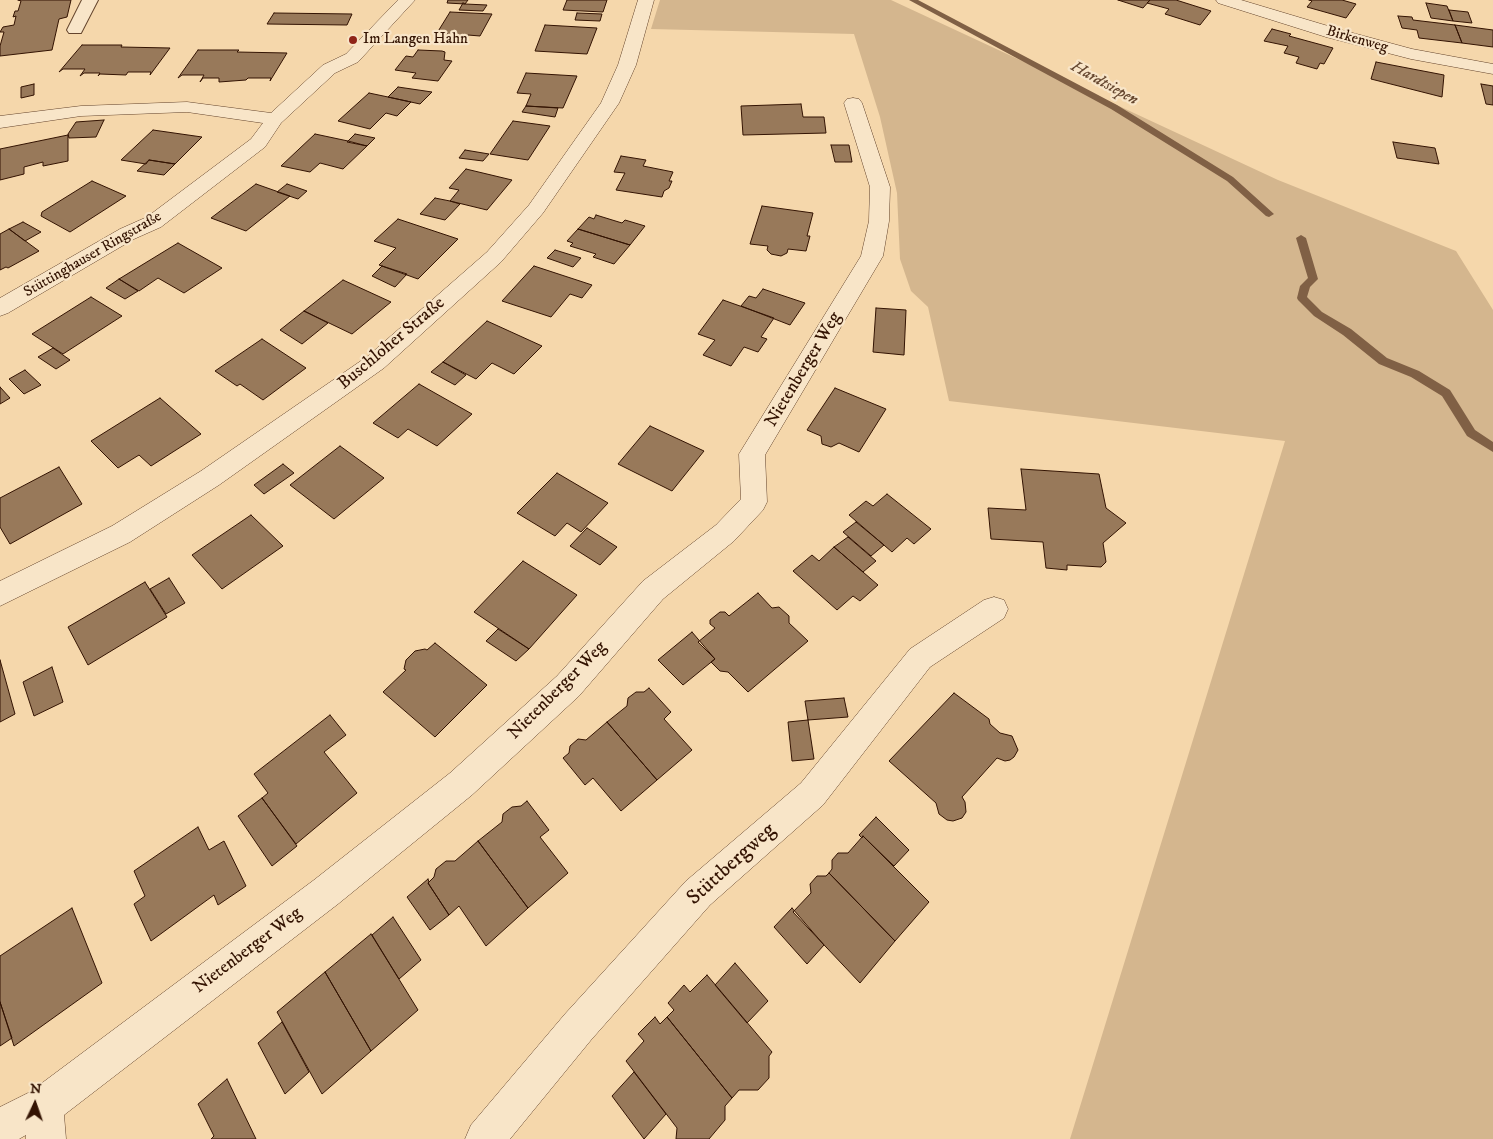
<!DOCTYPE html>
<meta charset="utf-8">
<style>
body{margin:0}
#map{position:relative;width:1493px;height:1139px;overflow:hidden;background:#f5d7ab;font-family:"IM FELL DW Pica",serif}
canvas{display:block}
.north{position:absolute;left:10px;top:1079px;width:50px;height:50px;-webkit-text-stroke:4px #f8e5c8;paint-order:stroke;rotate:3deg;font-size:14px;font-weight:700;line-height:20px;text-align:center;color:#331302}
.north::after{content:'';display:block;margin:auto;width:18px;height:22px;background:#331302;clip-path:polygon(50% 0,100% 100%,50% 72%,0 100%)}
</style>
<div id="map">
<canvas width="1493" height="1139"></canvas>
<div class="north">N</div>
</div>
<script>
const context = document.querySelector('canvas').getContext('2d');
context.lineJoin = 'round';
function fill(path, color) { context.fillStyle = color; context.fill(path, 'evenodd'); }
const shape = rows => new Path2D(rows.map(r => 'M' + r).join(''));
function stroke(path, color, width, dash) { context.strokeStyle = color; context.lineWidth = width; context.lineCap = dash ? 'butt' : 'round'; context.setLineDash(dash || []); context.stroke(path); }
function label(font, color, halo, rows, align = 'center') {
  context.font = font + ' "IM FELL DW Pica",serif'; context.lineWidth = 4.5; context.setLineDash([]); context.textBaseline = 'middle'; context.strokeStyle = halo; context.fillStyle = color; for (const [text, x, y, turn = 0] of rows) {
    context.save(); context.translate(x, y); context.rotate((+turn || 0) * Math.PI / 180); context.textAlign = isNaN(turn) ? turn : align; if (halo) context.strokeText(text, 0, 0); context.fillText(text, 0, 0); context.restore();
  }
}
const green = shape([
 [660,0,891,0,1278,180,1456,251,1493,310,1493,1139,1070,1139,1285,441,949,401,928,307,911,291,900,259,897,193,880,117,854,34,651,29]
]);
const stream = shape([
 [909,0,918,0,1117,105,1233,177,1274,214,1269,217,1266,216,1227,181,1111,109,909,0],
 [1301,235,1306,238,1318,279,1310,287,1307,297,1322,312,1351,329,1387,358,1419,371,1450,390,1475,430,1493,442,1493,452,1467,436,1442,396,1411,377,1379,364,1343,335,1314,316,1298,300,1297,298,1300,286,1308,278,1296,238,1301,235]
]);
const building = shape([
 [18,0,71,0,67,17,59,19,52,50,0,56,0,46,4,32,0,32,3,27,14,25,16,16,13,17,15,11,18,11,21,1,18,0],
 [448,0,468,0,465,4,447,3,448,0],
 [567,0,607,0,603,12,563,10,567,0],
 [1118,0,1150,0,1143,8,1118,0],
 [1150,0,1176,0,1211,11,1200,25,1165,14,1169,9,1147,3,1150,0],
 [1309,0,1342,0,1356,4,1346,18,1307,7,1312,1,1309,0],
 [463,3,465,4,487,5,483,11,459,10,463,3],
 [1426,3,1447,6,1453,21,1431,18,1426,3],
 [1449,10,1468,12,1472,23,1453,21,1449,10],
 [450,12,492,14,480,36,468,35,467,39,446,37,448,34,437,33,450,12],
 [274,13,352,14,347,25,267,24,274,13],
 [577,13,602,14,600,21,575,20,577,13],
 [1398,16,1412,17,1413,20,1455,25,1462,43,1419,38,1417,30,1402,28,1398,16],
 [545,25,597,28,587,54,535,51,545,25],
 [1455,25,1493,30,1493,47,1462,43,1455,25],
 [1272,29,1291,34,1289,36,1333,48,1324,64,1320,63,1317,69,1296,63,1299,57,1284,53,1288,46,1264,41,1272,29],
 [82,45,122,45,121,47,170,48,150,75,151,72,128,72,126,75,100,74,98,76,100,73,84,73,80,76,85,69,63,69,59,72,82,45],
 [198,50,239,50,237,52,287,53,270,81,271,78,248,78,246,80,219,82,219,78,203,78,200,82,204,75,182,75,178,78,198,50],
 [418,50,442,51,445,52,444,60,452,61,438,81,412,78,416,73,395,70,406,56,413,57,418,50],
 [1376,62,1444,75,1442,97,1371,79,1376,62],
 [526,73,577,76,563,108,526,106,531,94,517,93,526,73],
 [34,84,34,95,21,98,21,87,34,84],
 [1481,84,1493,86,1493,105,1486,104,1481,84],
 [398,87,432,92,420,104,388,97,398,87],
 [369,93,388,97,411,102,397,116,386,113,370,129,338,121,369,93],
 [801,104,803,117,824,117,826,133,743,135,741,106,801,104],
 [526,106,558,108,555,117,522,112,526,106],
 [104,120,96,137,69,138,68,134,76,122,104,120],
 [513,121,550,126,528,160,490,154,513,121],
 [153,130,202,137,175,164,149,160,146,164,121,160,153,130],
 [315,134,348,141,367,146,343,169,320,163,310,172,281,166,315,134],
 [355,134,375,138,367,146,347,142,355,134],
 [68,135,68,161,43,166,43,162,24,167,24,174,0,180,0,149,68,135],
 [1393,142,1435,148,1439,164,1397,158,1393,142],
 [831,145,849,145,852,162,835,162,831,145],
 [465,150,489,154,483,161,459,158,465,150],
 [621,156,646,160,643,166,673,172,669,181,672,181,669,188,664,191,662,197,616,190,625,173,614,172,621,156],
 [149,160,175,164,164,175,137,171,149,160],
 [466,169,512,180,487,210,450,201,459,190,449,188,466,169],
 [92,181,126,196,70,232,41,216,42,212,92,181],
 [256,184,290,196,246,231,211,218,256,184],
 [287,184,307,191,298,199,277,192,287,184],
 [435,198,450,201,460,204,445,220,420,214,435,198],
 [762,206,813,213,807,236,810,236,806,251,788,249,787,253,781,256,771,254,767,250,768,246,750,244,762,206],
 [596,215,622,223,625,220,645,226,630,245,578,229,589,217,594,219,596,215],
 [398,219,458,239,418,279,379,265,396,248,374,241,398,219],
 [23,222,41,232,25,241,9,229,23,222],
 [9,229,39,251,8,268,6,267,0,270,0,234,9,229],
 [578,229,630,245,614,264,593,257,596,254,570,246,573,243,567,241,578,229],
 [178,243,222,268,184,293,158,278,139,291,119,279,178,243],
 [555,250,581,258,573,267,547,258,555,250],
 [382,266,407,274,395,287,372,276,382,266],
 [534,266,592,285,582,298,570,294,551,317,502,301,534,266],
 [119,279,138,291,125,299,106,288,119,279],
 [343,280,391,302,352,334,304,311,343,280],
 [763,289,805,303,790,325,741,306,749,296,756,298,763,289],
 [91,297,122,316,63,354,32,334,91,297],
 [723,300,774,318,761,337,767,339,758,352,744,347,731,366,703,355,715,340,698,334,723,300],
 [876,308,906,310,904,355,873,352,876,308],
 [304,311,328,323,302,344,280,330,304,311],
 [487,321,542,346,514,374,492,363,476,379,443,362,487,321],
 [262,339,306,368,263,400,240,384,237,386,215,371,262,339],
 [53,348,70,360,56,369,38,357,53,348],
 [443,362,466,375,455,385,431,372,443,362],
 [25,370,41,385,24,394,9,379,25,370],
 [419,384,472,414,437,446,408,429,398,438,373,423,419,384],
 [0,387,10,398,0,404,0,387],
 [835,388,886,409,859,452,839,443,831,447,822,444,821,436,807,430,835,388],
 [160,398,201,434,151,466,139,455,118,468,91,441,160,398],
 [650,426,704,451,672,491,618,464,650,426],
 [340,446,384,478,334,519,290,485,340,446],
 [283,464,294,473,264,494,254,485,283,464],
 [59,467,82,504,10,544,0,527,0,498,59,467],
 [1021,469,1099,474,1106,508,1126,523,1103,543,1106,562,1101,567,1067,565,1067,570,1046,568,1043,542,991,539,988,508,1026,510,1021,469],
 [557,473,608,503,581,532,567,523,555,536,517,513,557,473],
 [887,494,931,529,914,544,907,538,892,552,849,515,866,501,873,506,887,494],
 [251,515,283,546,222,589,192,555,251,515],
 [856,522,884,545,871,556,843,532,856,522],
 [587,528,617,547,600,565,570,546,587,528],
 [848,537,876,561,863,572,834,547,848,537],
 [834,547,878,585,860,601,853,596,837,610,793,571,812,555,819,561,834,547],
 [523,561,577,595,529,649,474,612,523,561],
 [169,578,185,603,166,614,150,589,169,578],
 [145,582,167,617,88,665,68,627,145,582],
 [758,593,772,608,779,607,789,616,789,623,808,641,748,692,728,672,720,671,711,662,715,659,698,642,715,628,710,624,710,620,720,612,725,612,729,616,758,593],
 [498,629,529,649,516,661,486,641,498,629],
 [692,632,715,659,683,685,658,660,692,632],
 [435,643,487,685,435,737,383,692,406,670,404,669,406,660,415,651,425,649,427,650,435,643],
 [0,660,15,714,0,722,0,660],
 [52,667,63,702,34,716,23,682,52,667],
 [649,688,671,712,664,719,692,750,657,780,607,722,627,706,628,698,636,692,644,692,649,688],
 [954,693,989,719,990,724,1000,733,1012,736,1018,750,1014,757,1010,760,1005,761,997,758,962,797,965,802,966,812,962,818,953,821,947,820,939,814,936,803,889,761,954,693],
 [844,698,848,717,808,720,805,701,844,698],
 [330,715,346,735,324,752,357,793,296,844,262,798,268,793,254,774,330,715],
 [808,720,814,759,792,761,788,722,808,720],
 [607,722,657,780,621,811,593,778,585,785,563,758,569,753,570,746,578,739,586,740,607,722],
 [262,798,297,846,272,866,238,816,262,798],
 [527,801,549,830,540,837,568,873,528,908,478,841,502,822,503,814,512,807,521,806,527,801],
 [876,817,909,850,894,866,863,836,862,838,859,835,876,817],
 [198,827,209,850,224,841,246,886,218,905,214,895,151,941,134,904,145,896,134,871,198,827],
 [863,836,929,902,895,941,829,873,832,869,832,860,838,853,848,853,863,836],
 [478,841,528,908,486,946,459,906,449,915,428,883,434,877,436,869,446,861,455,861,478,841],
 [829,873,895,941,860,983,793,912,811,893,810,884,817,876,826,876,829,873],
 [428,879,429,882,428,883,449,915,430,930,407,897,428,879],
 [72,908,102,983,14,1046,0,1002,0,956,72,908],
 [792,908,824,945,807,964,774,927,792,908],
 [393,917,421,960,399,979,372,935,393,917],
 [371,934,418,1010,371,1051,325,972,371,934],
 [735,963,768,1001,747,1023,715,985,735,963],
 [325,972,371,1051,322,1094,277,1012,325,972],
 [707,975,772,1052,769,1056,769,1078,758,1090,739,1090,732,1098,667,1017,674,1010,668,1003,684,985,690,992,707,975],
 [0,1002,12,1038,0,1046,0,1002],
 [655,1017,660,1024,667,1017,732,1098,725,1106,725,1120,709,1139,676,1139,677,1128,626,1061,644,1041,638,1034,655,1017],
 [282,1022,309,1072,285,1094,258,1043,282,1022],
 [634,1072,666,1114,644,1139,612,1096,634,1072],
 [227,1079,256,1139,211,1139,214,1136,198,1104,227,1079]
]);
const service = shape([
 [82,0,98,0,81,33,69,33,67,30,82,0]
]);
const minor = shape([
 [398,0,415,0,358,62,335,73,281,123,265,147,161,227,134,239,8,313,0,316,0,298,120,229,147,217,251,139,263,123,187,112,81,116,0,128,0,116,81,106,187,102,271,113,323,65,346,54,398,0],
 [638,0,654,0,636,65,619,103,543,213,501,262,384,368,219,485,130,542,0,606,0,581,112,526,201,471,368,356,487,252,529,205,601,103,618,65,638,0],
 [1216,0,1241,0,1338,29,1412,49,1493,64,1493,74,1411,59,1326,37,1218,3,1216,0],
 [853,98,859,99,862,103,890,187,889,221,883,256,765,455,767,502,763,510,734,541,663,599,579,696,472,795,338,904,64,1115,66,1139,26,1139,26,1135,19,1139,0,1139,0,1107,30,1092,314,880,450,773,557,676,643,581,716,525,741,499,739,454,861,256,869,221,870,187,844,103,847,99,853,98],
 [994,597,1004,600,1008,609,1004,618,930,667,823,805,710,905,591,1040,510,1139,465,1139,471,1125,565,1014,686,881,801,783,910,649,984,600,994,597]
]);
const markers = [
 [353,40,5,"#8f2418"]
];
const farPoinames = [
 ["Im Langen Hahn",363,40]
];
const farStreetnames = [
 ["Birkenweg",1357,40,16],
 ["Stüttinghauser Ringstraße",93,255,-30]
];
const farWaternames = [
 ["Hardtsiepen",1104,84,29]
];
const streetNames = [
 ["Buschloher Straße",392,344,-40],
 ["Nietenberger Weg",804,370,-59],
 ["Nietenberger Weg",558,691,-45],
 ["Nietenberger Weg",248,951,-37]
];
const nearStreetnames = [
 ["Stüttbergweg",732,865,-42]
];
fill(green, '#d4b68e');
fill(stream, '#806045');
fill(building, '#98795a');
stroke(building, '#331302', 1);
stroke(service, '#64442c', 2);
stroke(minor, '#64442c', 1);
fill(service, '#f8e5c8');
fill(minor, '#f8e5c8');
for (const [x, y, r, color] of markers) { const dot = new Path2D(); dot.arc(x, y, r, 0, 2 * Math.PI); context.fillStyle = color; context.fill(dot); stroke(dot, '#f8e5c8', 2); }
label('15px', '#331302', '#f8e5c8', farPoinames, 'left');
label('15px', '#331302', '#f8e5c8', farStreetnames);
label('italic 16px', '#66472f', '#f8e5c8', farWaternames);
label('18px', '#331302', '#f8e5c8', streetNames);
label('21px', '#331302', '#f8e5c8', nearStreetnames);
</script>
